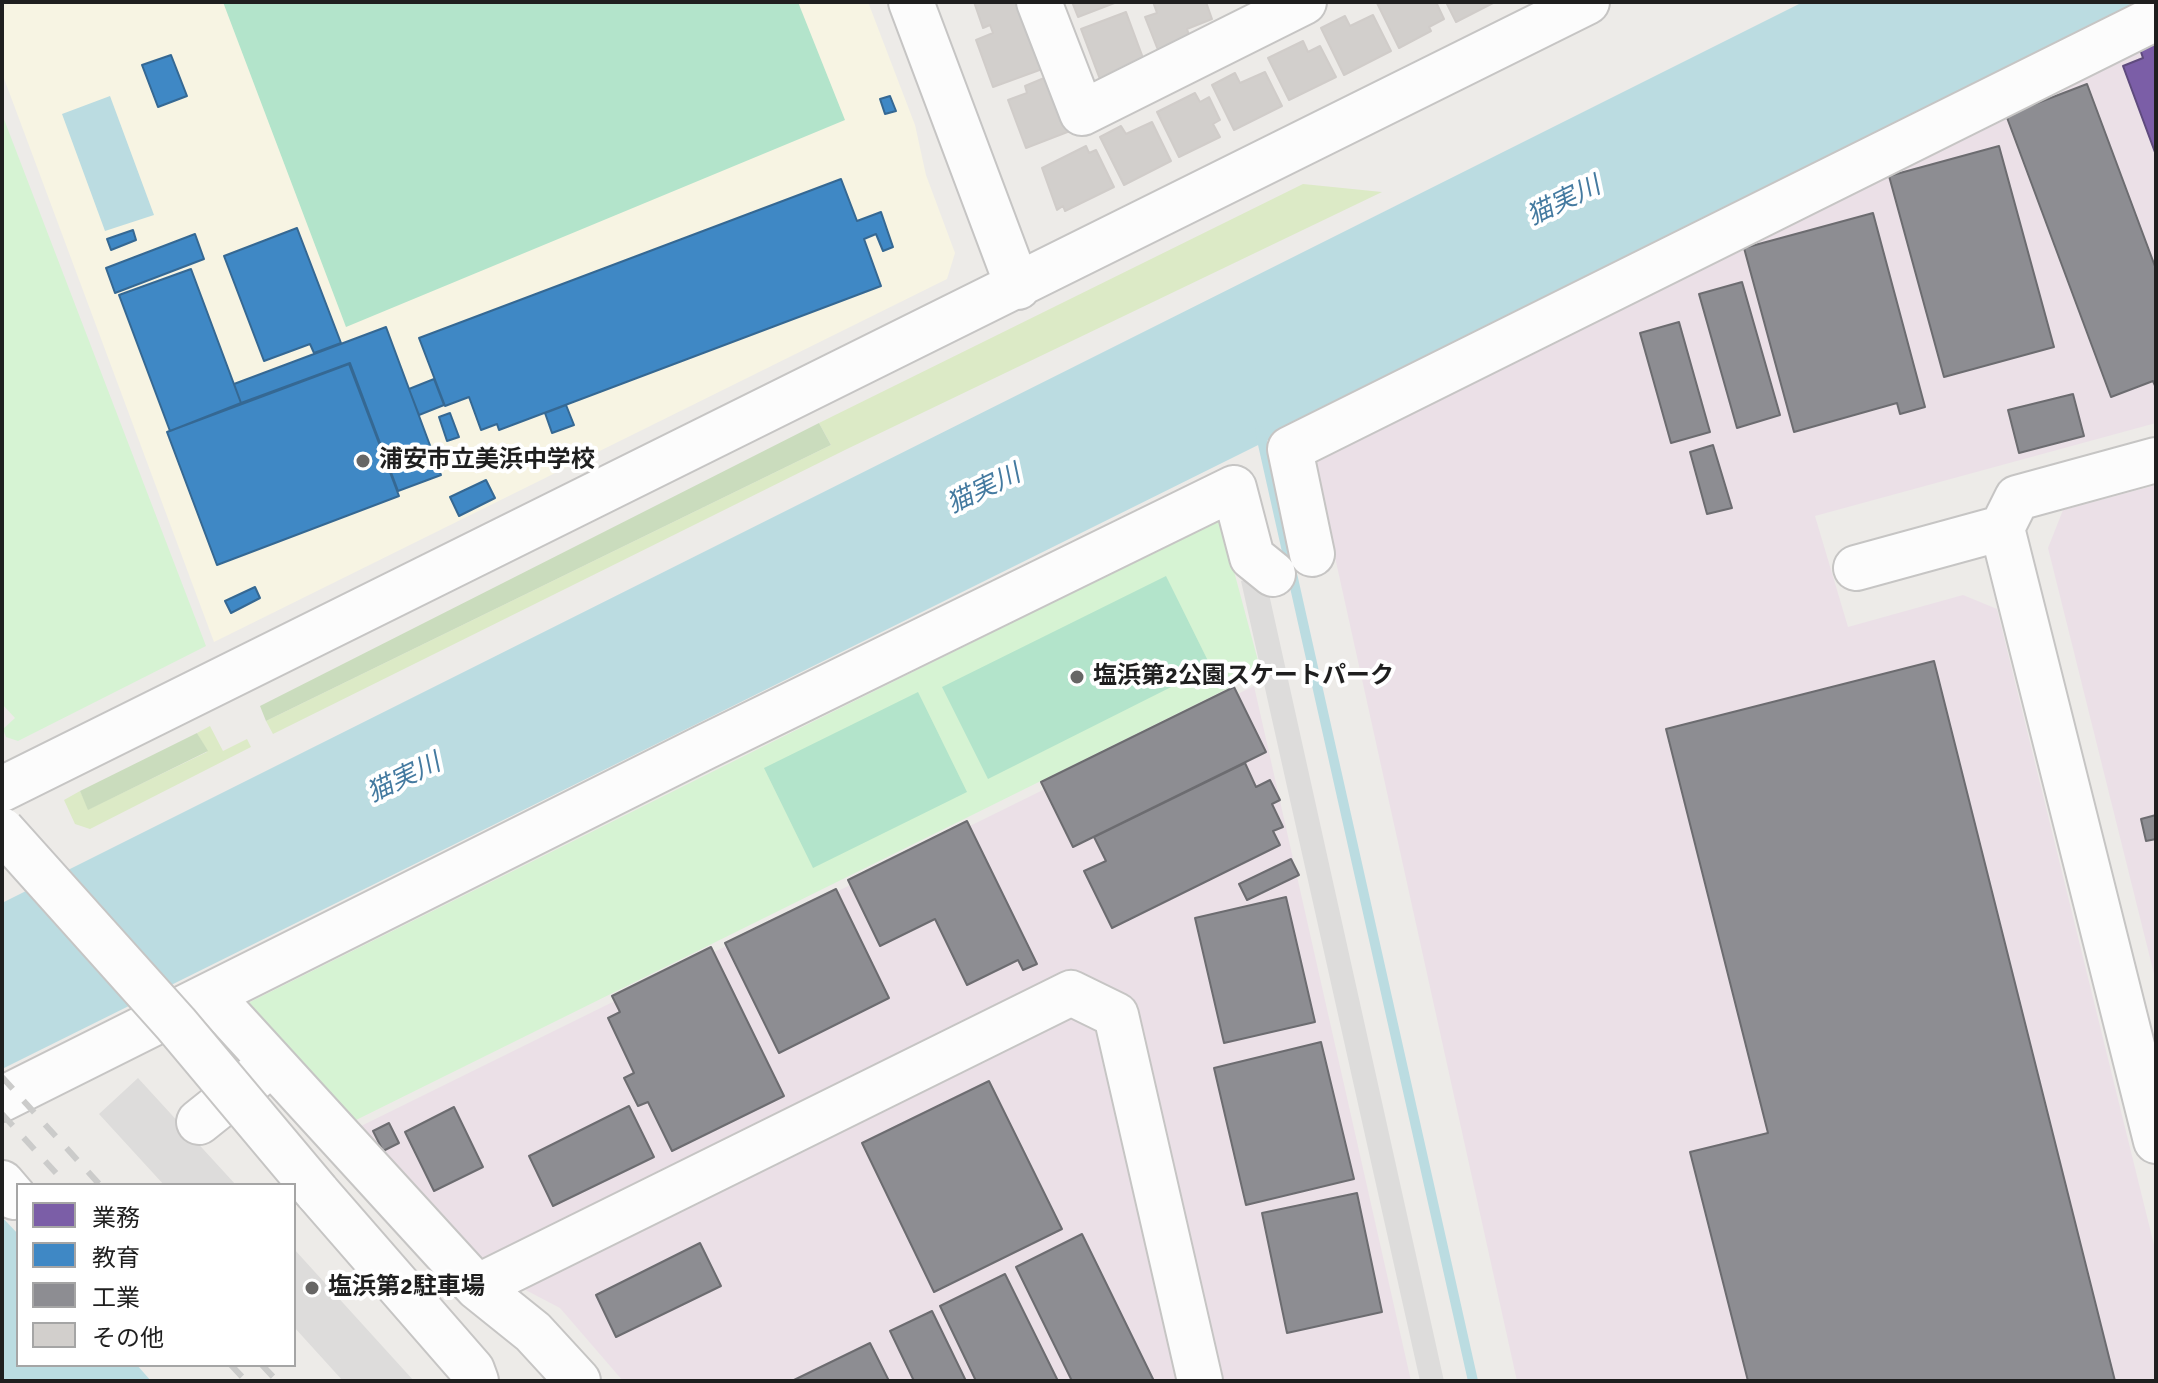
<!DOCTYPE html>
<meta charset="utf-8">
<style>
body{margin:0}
#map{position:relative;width:2158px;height:1383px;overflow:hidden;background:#edebe8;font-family:Signika,"Noto Sans JP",sans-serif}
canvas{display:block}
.frame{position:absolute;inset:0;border:4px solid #1f1f1f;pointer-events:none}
.legend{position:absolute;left:16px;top:1183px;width:280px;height:184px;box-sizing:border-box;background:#fff;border:2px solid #a5a5a5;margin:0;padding:10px 14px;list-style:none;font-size:24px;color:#1f1f1f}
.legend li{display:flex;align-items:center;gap:16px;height:40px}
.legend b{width:40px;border:2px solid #a5a5a5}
</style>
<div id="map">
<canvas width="2158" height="1383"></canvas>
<div class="frame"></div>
<ul class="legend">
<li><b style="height:22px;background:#7b5ea7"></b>業務</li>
<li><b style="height:22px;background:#3f88c5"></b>教育</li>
<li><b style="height:22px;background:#8d8d92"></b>工業</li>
<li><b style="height:22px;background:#d2cfcc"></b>その他</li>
</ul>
</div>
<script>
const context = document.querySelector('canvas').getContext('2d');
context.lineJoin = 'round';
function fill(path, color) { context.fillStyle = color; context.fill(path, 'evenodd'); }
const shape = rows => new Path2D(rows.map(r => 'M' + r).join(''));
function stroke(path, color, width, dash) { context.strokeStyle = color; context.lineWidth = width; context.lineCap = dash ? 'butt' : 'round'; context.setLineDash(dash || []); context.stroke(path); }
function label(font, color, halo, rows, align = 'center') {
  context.font = font + ' Signika,"Noto Sans JP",sans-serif'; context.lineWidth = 8; context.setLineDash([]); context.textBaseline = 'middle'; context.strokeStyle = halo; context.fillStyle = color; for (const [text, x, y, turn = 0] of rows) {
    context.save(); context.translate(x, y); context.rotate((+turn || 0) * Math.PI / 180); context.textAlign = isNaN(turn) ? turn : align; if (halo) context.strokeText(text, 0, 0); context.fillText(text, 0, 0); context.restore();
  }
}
const industrial = shape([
 [2156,33,2156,423,1815,516,1848,627,1963,595,1997,609,2156,1253,2156,1381,1517,1381,1312,453],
 [2156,485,2156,982,2048,548,2063,510],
 [1254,686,1411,1381,623,1381,560,1308,476,1264,355,1129]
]);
const education = shape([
 [2,2,868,2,915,125,926,175,955,253,947,279,214,642,2,73]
]);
const grass = shape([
 [1303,184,1382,192,847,449,273,734,266,721,831,445,819,423],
 [210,726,223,751,247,739,251,747,90,829,75,824,64,800,80,791,89,809,207,752,197,733]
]);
const forest = shape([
 [819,423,831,445,266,721,260,706],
 [197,733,208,751,88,810,80,791]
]);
const park = shape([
 [2,114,206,646,18,741,6,737,3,729,15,718,2,704],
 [1220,519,1261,672,346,1125,240,1007]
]);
const pitch = shape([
 [223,2,798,2,845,120,346,327],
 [1166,576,1211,667,988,779,942,687],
 [918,692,967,792,813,868,764,768]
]);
const parking = shape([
 [1265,576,1444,1381,1420,1381,1241,581],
 [138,1078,236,1185,164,1185,99,1114],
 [294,1249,414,1381,343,1381,294,1327]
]);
const water = shape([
 [1803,2,2150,2,2,1069,2,903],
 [110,96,154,215,105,231,62,114],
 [2,1217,18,1234,18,1365,137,1365,151,1381,2,1381]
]);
const offices = shape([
 [2156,40,2156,155,2123,66,2143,58,2139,46,2156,40]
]);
const schools = shape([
 [171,55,187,96,158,107,142,65,171,55],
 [890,96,896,111,885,114,880,99,890,96],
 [841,179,857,221,881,212,893,247,883,251,876,234,864,239,881,286,499,430,497,424,481,430,469,397,445,406,419,338,841,179],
 [297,228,341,343,314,353,310,344,264,361,224,256,297,228],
 [133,230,136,240,111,250,107,239,133,230],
 [195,234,204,259,115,293,106,268,195,234],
 [191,269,241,403,170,431,119,295,191,269],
 [386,327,441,475,398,491,350,363,241,403,234,384,386,327],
 [349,364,399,496,217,565,167,432,349,364],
 [434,379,444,405,419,415,409,389,434,379],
 [566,405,574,425,552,433,545,413,566,405],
 [450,413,459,437,447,441,439,417,450,413],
 [486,480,495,498,459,516,450,497,486,480],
 [255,587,260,598,231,613,225,601,255,587]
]);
const industry = shape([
 [2087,84,2156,269,2156,388,2153,381,2111,397,2006,115,2087,84],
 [1999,146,2054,347,1944,377,1889,176,1999,146],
 [1873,213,1925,407,1900,414,1897,403,1794,432,1744,248,1873,213],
 [1742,282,1780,415,1737,428,1699,294,1742,282],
 [1679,322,1710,432,1671,443,1640,333,1679,322],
 [2073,394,2084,436,2019,453,2008,410,2073,394],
 [1713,445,1732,508,1707,514,1690,452,1713,445],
 [1934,661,2115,1381,1748,1381,1690,1152,1768,1133,1666,729,1934,661],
 [1234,687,1266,752,1073,847,1041,782,1234,687],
 [1245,763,1256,787,1270,780,1280,800,1272,804,1283,827,1273,831,1280,845,1112,928,1084,871,1106,861,1094,837,1245,763],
 [2156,815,2156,839,2146,841,2141,819,2156,815],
 [967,821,1037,964,1023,970,1018,960,967,985,935,919,880,946,848,880,967,821],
 [1291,859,1299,875,1247,900,1239,884,1291,859],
 [836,889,889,998,779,1053,725,943,836,889],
 [1286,897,1315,1022,1224,1043,1195,918,1286,897],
 [711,947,784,1096,672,1151,648,1102,638,1106,624,1078,634,1073,608,1018,620,1012,612,996,711,947],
 [1321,1042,1354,1179,1246,1205,1214,1068,1321,1042],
 [989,1081,1062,1229,934,1292,862,1143,989,1081],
 [629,1106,654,1157,553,1206,529,1156,629,1106],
 [454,1107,483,1167,434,1191,405,1132,454,1107],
 [389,1123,399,1143,383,1151,373,1131,389,1123],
 [1357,1193,1382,1312,1287,1333,1262,1213,1357,1193],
 [1082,1234,1154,1381,1072,1381,1016,1267,1082,1234],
 [700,1243,721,1286,616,1337,596,1295,700,1243],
 [1005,1274,1058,1381,976,1381,940,1306,1005,1274],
 [932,1311,966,1381,914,1381,890,1331,932,1311],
 [870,1343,889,1381,794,1381,794,1380,870,1343]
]);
const stream = shape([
 [1260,431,1473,1381]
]);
const building = shape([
 [974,2,1020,2,1045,68,993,87,976,40,993,33,990,25,983,28,974,2],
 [1072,2,1117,2,1078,17,1072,2],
 [1153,2,1206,2,1212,19,1187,29,1190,38,1158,50,1145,17,1157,13,1153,2],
 [1436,2,1444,19,1429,27,1431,31,1399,48,1377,3,1436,2],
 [1446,2,1495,2,1456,22,1446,2],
 [1126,12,1143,58,1134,62,1136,68,1101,82,1081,29,1126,12],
 [1373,15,1391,51,1344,75,1321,28,1345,16,1350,26,1373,15],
 [1303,41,1308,52,1320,46,1336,77,1289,100,1268,58,1303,41],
 [1265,72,1282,106,1234,130,1212,85,1235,73,1240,83,1265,72],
 [1049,76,1070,131,1026,148,1008,100,1027,93,1025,86,1049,76],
 [1195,93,1200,102,1209,97,1220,120,1213,124,1220,137,1179,157,1157,112,1195,93],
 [1152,122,1171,161,1124,185,1100,137,1121,126,1126,134,1152,122],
 [1086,146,1089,153,1096,150,1114,187,1065,211,1063,206,1057,210,1042,168,1086,146]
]);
const minor = shape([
 [911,2,1018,287],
 [1039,2,1082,113,1304,2],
 [2002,528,2156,1141],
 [1312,554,1290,449,2156,18],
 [1856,568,2002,528,2017,498,2156,460],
 [2,789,1587,2],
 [211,996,477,1287,533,1332,578,1381],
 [2,1099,705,747,1234,488,1252,557,1273,574],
 [199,1122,264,1070],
 [2,1183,14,1197],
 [317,1192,472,1370,476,1381],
 [477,1287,1071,993,1116,1015,1200,1381]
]);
const rail = shape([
 [2,1077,100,1185],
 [2,1114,67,1185],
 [231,1365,246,1381],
 [262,1365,277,1381]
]);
const minorBridge = shape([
 [2,830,176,1024,317,1192]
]);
const markers = [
 [363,461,8,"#676665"],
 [1077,677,8,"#676665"],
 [312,1288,8,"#676665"]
];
const poiNames = [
 ["浦安市立美浜中学校",379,461],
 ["塩浜第2公園スケートパーク",1093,677],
 ["塩浜第2駐車場",328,1288]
];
const waterNames = [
 ["猫実川",1564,202,-26],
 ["猫実川",984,490,-26],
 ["猫実川",404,779,-26]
];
fill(industrial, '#ebe0e7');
fill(education, '#f7f4e3');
fill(grass, '#dceac6');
fill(forest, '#cadcbd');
fill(park, '#d6f3d3');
fill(pitch, '#b3e4cb');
fill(parking, '#dddcdb');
fill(water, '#bbdce1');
fill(offices, '#7b5ea7');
stroke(offices, '#5f4b7e', 2);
fill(schools, '#3f88c5');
stroke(schools, '#356893', 2);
fill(industry, '#8d8d92');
stroke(industry, '#6c6c70', 2);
stroke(stream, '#bbdce1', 10);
fill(building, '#d2cfcc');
stroke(building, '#d0ccc9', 2);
stroke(minor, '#c6c5c4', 48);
stroke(minor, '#fcfcfc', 44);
stroke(rail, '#cbcbca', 6, [16, 16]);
stroke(minorBridge, '#c6c5c4', 48, []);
stroke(minorBridge, '#fcfcfc', 44);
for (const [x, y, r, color] of markers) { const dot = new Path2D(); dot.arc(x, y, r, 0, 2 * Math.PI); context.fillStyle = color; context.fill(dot); stroke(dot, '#fff', 3); }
label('bold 24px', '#1f1f1f', '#fff', poiNames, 'left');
label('italic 26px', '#447aa0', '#fff', waterNames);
</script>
